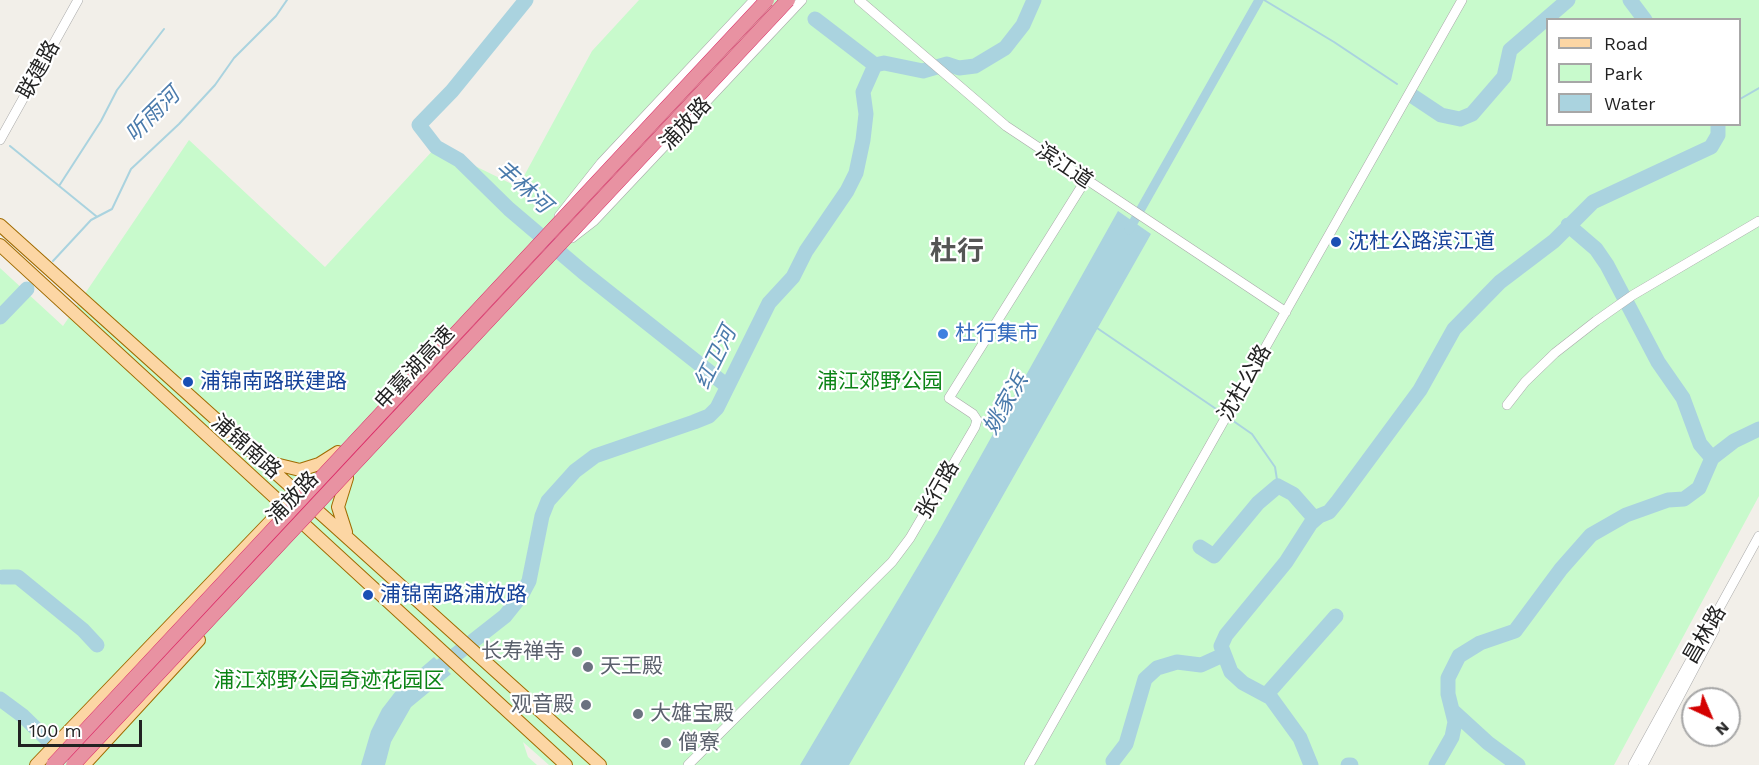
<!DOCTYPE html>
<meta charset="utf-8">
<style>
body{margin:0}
#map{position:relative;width:1759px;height:765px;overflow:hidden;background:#f2efe9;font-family:"Work Sans",sans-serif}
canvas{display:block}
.legend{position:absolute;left:1546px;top:18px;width:195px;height:108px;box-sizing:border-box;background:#fff;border:2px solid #a7a7a7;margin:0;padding:8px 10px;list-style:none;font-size:18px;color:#222}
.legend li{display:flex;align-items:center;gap:12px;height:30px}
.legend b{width:30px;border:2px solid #a7a7a7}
.north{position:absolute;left:1681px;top:687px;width:60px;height:60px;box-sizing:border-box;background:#fff;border:2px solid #a7a7a7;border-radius:50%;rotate:136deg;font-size:16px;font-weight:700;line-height:24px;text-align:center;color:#222}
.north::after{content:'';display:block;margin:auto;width:21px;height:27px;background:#d40000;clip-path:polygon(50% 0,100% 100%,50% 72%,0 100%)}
.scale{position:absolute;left:18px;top:720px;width:124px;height:27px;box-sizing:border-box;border:3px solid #222;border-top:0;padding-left:8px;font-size:18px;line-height:21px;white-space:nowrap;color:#222;-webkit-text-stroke:4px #fff;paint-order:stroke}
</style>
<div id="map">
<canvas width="1759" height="765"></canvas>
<ul class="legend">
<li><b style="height:8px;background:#fcd6a4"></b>Road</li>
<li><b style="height:16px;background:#c8facc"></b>Park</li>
<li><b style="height:16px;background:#aad3df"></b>Water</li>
</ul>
<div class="north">N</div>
<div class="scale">100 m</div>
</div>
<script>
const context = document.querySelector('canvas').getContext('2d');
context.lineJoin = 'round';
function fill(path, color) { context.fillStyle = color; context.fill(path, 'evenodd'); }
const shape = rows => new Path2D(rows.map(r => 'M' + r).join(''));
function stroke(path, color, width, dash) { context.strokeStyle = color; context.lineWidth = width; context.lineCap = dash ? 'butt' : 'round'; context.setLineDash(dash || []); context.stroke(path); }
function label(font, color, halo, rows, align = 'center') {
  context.font = font + ' "Work Sans","Noto Sans SC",sans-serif'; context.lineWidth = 4.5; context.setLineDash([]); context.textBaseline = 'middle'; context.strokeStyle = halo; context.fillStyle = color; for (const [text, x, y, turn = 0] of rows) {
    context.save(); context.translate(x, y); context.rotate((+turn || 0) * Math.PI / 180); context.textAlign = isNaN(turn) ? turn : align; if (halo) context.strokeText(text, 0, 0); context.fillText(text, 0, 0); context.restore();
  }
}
const park = shape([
 [639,0,1759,0,1759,496,1614,765,549,765,523,742,528,757,537,765,0,765,0,268,63,326,189,140,325,267,436,147,518,187,592,51],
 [1548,20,1740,20,1740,124,1548,124]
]);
const water = shape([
 [1118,211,1151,234,898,681,849,765,800,765,937,534],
 [434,657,451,674,411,707,391,742,385,765,361,765,371,731,382,709,399,687]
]);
const stream = shape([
 [1264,0,1334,42,1397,84],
 [1740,99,1759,88],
 [10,146,96,216],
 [59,186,101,121,117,90,164,29],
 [53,261,91,220,112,209,131,169,179,124,215,85,234,58,276,16,287,0],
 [1097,328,1225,415],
 [1229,418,1252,434,1275,467,1278,486]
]);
const canal = shape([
 [1129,230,1259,0]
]);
const river = shape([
 [526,0,452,91,419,125,436,147,459,160,509,209,583,272,727,386],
 [1630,0,1645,20],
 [815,19,875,65],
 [1414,97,1441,115,1460,119,1472,114,1504,77,1510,50,1568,0],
 [1568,225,1596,249,1607,265,1658,362,1683,398,1700,444,1712,458],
 [0,317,27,289],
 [1200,547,1214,556,1258,503,1278,486,1293,494,1315,519],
 [3,577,18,577,83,630,97,645],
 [426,678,505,616,521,596,529,581,542,516,548,501,575,471,595,456,694,422,709,416,717,408,769,303,793,277,806,251,847,191,856,173,863,140,866,114,863,92,875,65,884,63,923,71,947,64,959,68,975,66,1005,48,1023,25,1034,0],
 [1267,694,1336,616],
 [0,699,23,716,63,755],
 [1453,711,1488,743,1518,765],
 [1113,761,1126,744,1145,679,1157,668,1177,662,1201,665,1223,655],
 [1311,765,1300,738,1271,698,1243,683,1231,672,1221,646,1226,635,1286,562,1311,523,1319,516,1329,512,1338,501,1420,390,1454,329,1500,282,1554,241,1593,202,1711,147,1718,135,1718,124],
 [1348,765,1351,765],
 [1436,765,1452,737,1455,722,1448,694,1448,678,1459,656,1480,643,1515,631,1561,569,1591,535,1626,515,1668,500,1684,499,1699,488,1712,458,1734,441,1759,429]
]);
const minor = shape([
 [859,0,1006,126,1286,312],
 [0,140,78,0],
 [559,216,601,163,754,0],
 [572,238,594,221,802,0],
 [1507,405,1525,382,1555,353,1596,321,1633,295,1759,221],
 [688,765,892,562,910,538,975,427,977,420,973,414,949,398,1085,181],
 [1029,765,1462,0],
 [1633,765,1759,536],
 [1643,765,1715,629]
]);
const major = shape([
 [0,225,600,765],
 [0,245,566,765],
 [267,462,300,470,319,464,338,452],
 [346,532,338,507,347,478],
 [36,765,291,500],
 [84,765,199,640]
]);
const highwayBridge = shape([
 [53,765,767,0],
 [73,765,788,0]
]);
const markers = [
 [1336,242,6,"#1a4fb4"],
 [943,334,6,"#3f7fe0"],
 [188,382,6,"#1a4fb4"],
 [368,595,6,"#1a4fb4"],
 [577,652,6,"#6b7280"],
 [588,667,6,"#6b7280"],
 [586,705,6,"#6b7280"],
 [638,714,6,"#6b7280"],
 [666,743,6,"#6b7280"]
];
const streetNames = [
 ["联建路",39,70,-61],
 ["浦放路",686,124,-47],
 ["滨江道",1064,166,34],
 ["申嘉湖高速",415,368,-47],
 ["沈杜公路",1245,383,-60],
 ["浦锦南路",246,447,41],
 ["张行路",938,490,-60],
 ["浦放路",293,498,-46],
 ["昌林路",1705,635,-60]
];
const transitNames = [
 ["沈杜公路滨江道",1348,242],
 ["浦锦南路联建路",200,382],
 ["浦锦南路浦放路",380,595]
];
const shopNames = [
 ["杜行集市",955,334]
];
const parkNames = [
 ["浦江郊野公园",880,382],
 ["浦江郊野公园奇迹花园区",329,681]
];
const worshipNames = [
 ["长寿禅寺",565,652,"right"],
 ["天王殿",600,667],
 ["观音殿",574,705,"right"],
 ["大雄宝殿",650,714],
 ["僧寮",678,743]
];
const waterNames = [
 ["听雨河",153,115,-45],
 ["丰林河",523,187,42],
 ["红卫河",716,358,-64],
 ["姚家浜",1006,404,-60]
];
const districtNames = [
 ["杜行",957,252]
];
fill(park, '#c8facc');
fill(water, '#aad3df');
stroke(stream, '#aad3df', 2);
stroke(canal, '#aad3df', 9);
stroke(river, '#aad3df', 15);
stroke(minor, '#a9a9a9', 10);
stroke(major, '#a06b00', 14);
stroke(minor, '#fff', 9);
stroke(major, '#fcd6a4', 12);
stroke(highwayBridge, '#dc2a67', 15, []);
stroke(highwayBridge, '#e892a2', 14);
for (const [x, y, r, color] of markers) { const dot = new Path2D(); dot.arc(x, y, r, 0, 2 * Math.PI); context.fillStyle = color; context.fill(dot); stroke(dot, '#fff', 2); }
label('21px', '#222', '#fff', streetNames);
label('21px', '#164399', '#fff', transitNames, 'left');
label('21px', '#366cbe', '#fff', shopNames, 'left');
label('21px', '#0c8416', '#fff', parkNames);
label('21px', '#5b616d', '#fff', worshipNames, 'left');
label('italic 22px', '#4a7aab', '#fff', waterNames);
label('bold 27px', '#555', '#fff', districtNames);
</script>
